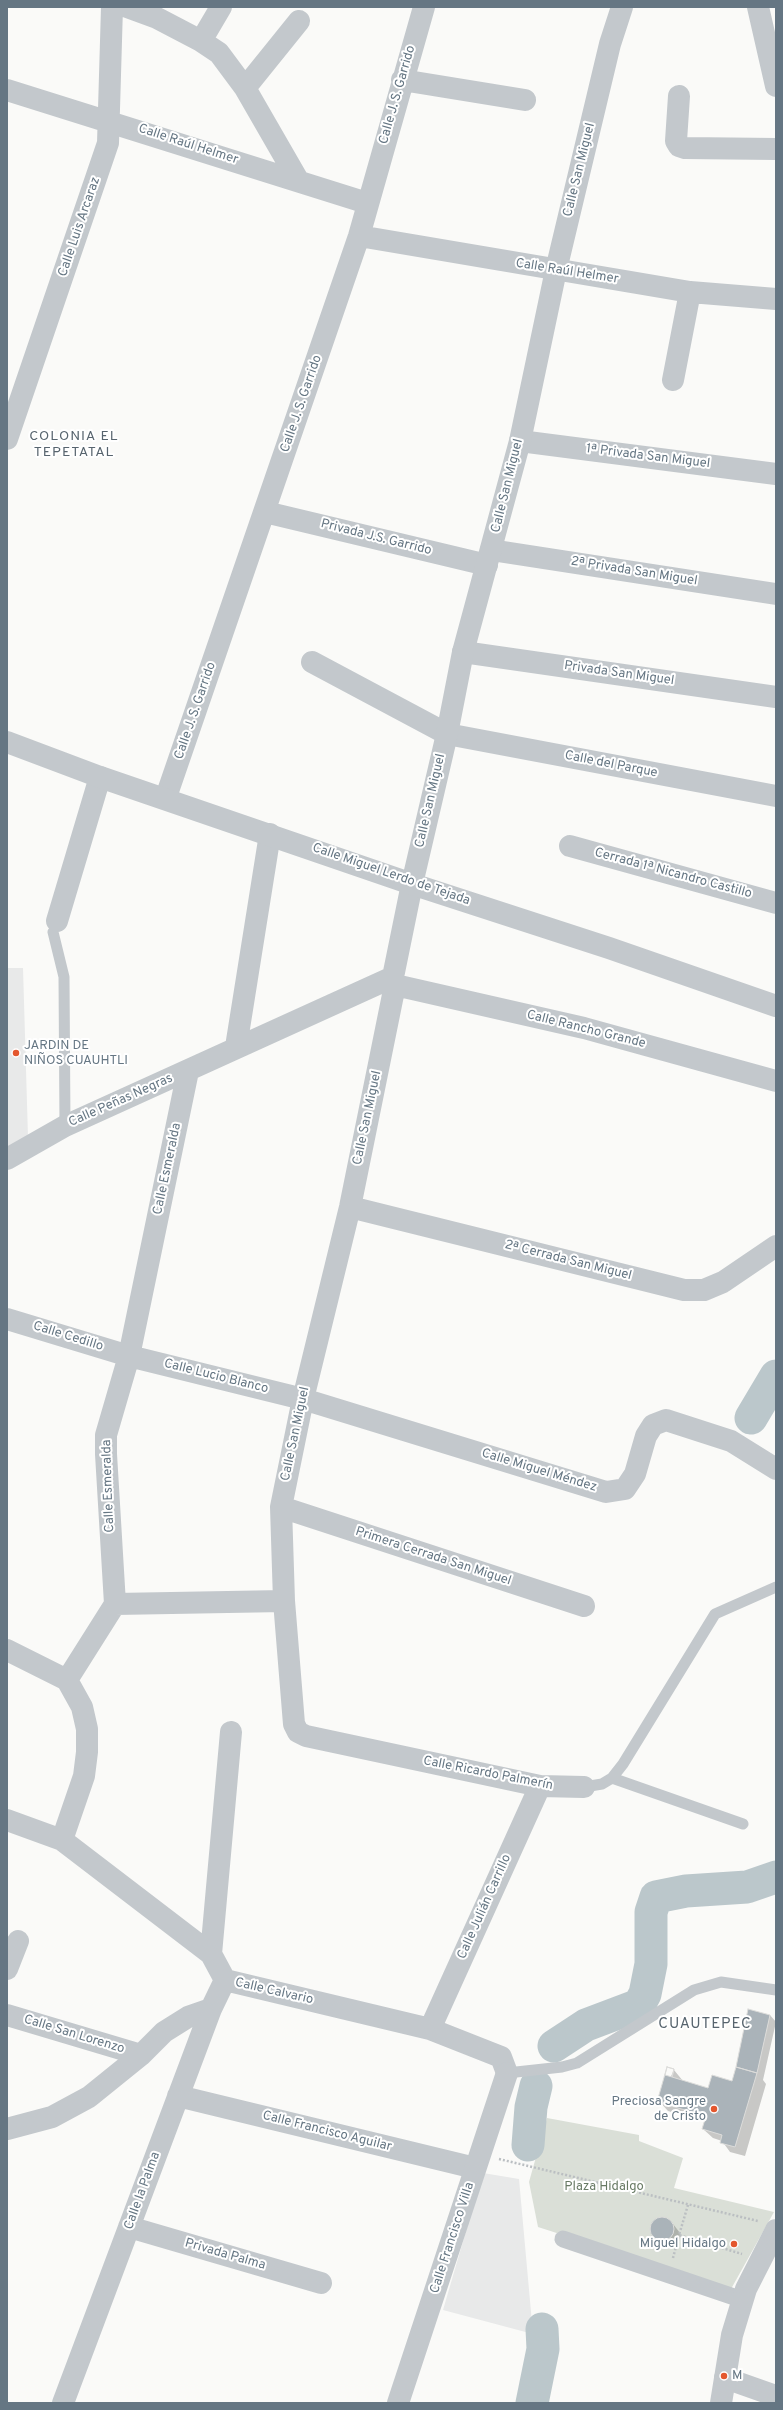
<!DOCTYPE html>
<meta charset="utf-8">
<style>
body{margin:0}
#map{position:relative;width:783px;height:2410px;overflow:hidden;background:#fafaf8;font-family:Overpass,sans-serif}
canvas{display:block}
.frame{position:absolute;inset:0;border:8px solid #657683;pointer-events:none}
</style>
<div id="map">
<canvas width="783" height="2410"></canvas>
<div class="frame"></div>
</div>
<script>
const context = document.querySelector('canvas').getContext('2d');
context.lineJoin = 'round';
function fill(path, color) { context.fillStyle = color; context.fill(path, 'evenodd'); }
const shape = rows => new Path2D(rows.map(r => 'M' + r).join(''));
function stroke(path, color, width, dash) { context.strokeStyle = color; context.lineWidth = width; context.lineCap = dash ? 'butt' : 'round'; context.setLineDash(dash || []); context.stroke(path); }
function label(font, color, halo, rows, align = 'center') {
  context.font = font + ' Overpass,sans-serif'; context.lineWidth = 4; context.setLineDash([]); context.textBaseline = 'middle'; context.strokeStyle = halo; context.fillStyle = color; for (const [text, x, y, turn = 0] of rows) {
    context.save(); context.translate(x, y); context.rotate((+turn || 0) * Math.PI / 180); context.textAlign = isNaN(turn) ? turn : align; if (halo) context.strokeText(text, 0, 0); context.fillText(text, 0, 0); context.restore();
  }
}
const built = shape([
 [7,968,23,968,28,1137,7,1147],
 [483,2173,519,2179,533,2334,443,2310]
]);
const green = shape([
 [547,2118,639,2135,639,2141,683,2158,674,2188,774,2212,731,2289,538,2227,529,2182]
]);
const shadow = shape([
 [770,2015,776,2022,763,2080,766,2084,745,2156,730,2152,722,2141,713,2138,703,2129,706,2122,668,2111,659,2101,674,2070,683,2081,709,2090,733,2082],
 [663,2218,670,2220,680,2233,679,2241,671,2247,663,2245,652,2233,653,2223]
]);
const river = shape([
 [751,1418,776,1376],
 [554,2046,586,2025,639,2005,645,1994,651,1964,651,1912,656,1897,686,1891,747,1887,776,1877],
 [528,2145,531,2107,536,2086],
 [532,2403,543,2349,542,2329]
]);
const building = shape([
 [748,2009,770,2015,757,2073,736,2067,748,2009],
 [667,2067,674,2069,672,2077,708,2088,712,2075,732,2081,736,2067,757,2073,735,2147,720,2143,722,2135,702,2129,706,2116,657,2102,667,2067],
 [667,2067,674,2069,672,2077,665,2075,667,2067],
 '650 2229a12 12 0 1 1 24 0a12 12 0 1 1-24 0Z'
]);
const path = shape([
 [499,2159,758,2221],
 [688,2205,679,2235,742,2254],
 [673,2258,679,2235]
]);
const service = shape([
 [53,932,64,977,65,1126],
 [612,1778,743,1824],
 [584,1787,602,1784,612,1778,623,1764,715,1614,776,1587],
 [507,2073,562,2067,577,2063,694,1990,721,1982,776,1990]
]);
const pedestrian = shape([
 [563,2239,743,2300]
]);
const minor = shape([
 [127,7,157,18,201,41,219,53,245,88,298,180],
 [758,7,776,86],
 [201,41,221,7],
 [402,80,525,100],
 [245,88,299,21],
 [7,90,367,203],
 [679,96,676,141,679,146,685,148,776,149],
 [359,236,690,292,776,299],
 [673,380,690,292],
 [7,439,108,143,112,7],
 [520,441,776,474],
 [265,512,487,565],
 [491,550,776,594],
 [463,652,776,697],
 [312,662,447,734,776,796],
 [166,797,359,236,424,7],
 [570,846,776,903],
 [412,884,393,977,395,985,350,1207,303,1399,281,1507,284,1601,294,1724,298,1732,306,1736,540,1786,584,1787],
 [57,921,100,777],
 [395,985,584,1028,776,1081],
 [236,1047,270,834],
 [7,1159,65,1126,393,977],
 [350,1207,684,1290,704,1290,723,1282,776,1246],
 [7,1319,129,1356,303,1399,606,1492,625,1489,635,1474,646,1436,653,1425,666,1420,731,1441,776,1469],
 [281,1507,584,1606],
 [115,1604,284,1601],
 [7,1650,67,1680],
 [7,1820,62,1840,211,1954,225,1980,430,2029,501,2057,507,2073],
 [62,1840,84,1776,87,1752,87,1729,82,1707,67,1680,115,1604,106,1454,106,1435,129,1356,188,1071],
 [211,1954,231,1732],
 [7,1969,18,1941],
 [7,2015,141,2055],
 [430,2029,540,1786],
 [178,2096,475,2168],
 [7,2129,52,2117,89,2097,141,2055,164,2032,188,2017,211,2009],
 [129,2227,321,2283],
 [725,2378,776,2396],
 [63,2403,211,2009,225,1980]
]);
const tertiary = shape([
 [7,742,100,777,412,884,609,948,776,1006],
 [412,884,447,734,463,652,520,441,556,270,610,44,622,7],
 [398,2403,507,2073],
 [721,2403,732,2335,746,2289,776,2230]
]);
const markers = [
 [16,1053,4,"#e4572e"],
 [714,2109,4,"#e4572e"],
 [734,2244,4,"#e4572e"],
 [724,2376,4,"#e4572e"]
];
const streetNames = [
 ["Calle J. S. Garrido",398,95,-74],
 ["Calle Raúl Helmer",188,145,18],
 ["Calle San Miguel",580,170,-76],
 ["Calle Luis Arcaraz",80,227,-71],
 ["Calle Raúl Helmer",567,272,9],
 ["Calle J. S. Garrido",302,404,-71],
 ["1ª Privada San Miguel",648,457,7],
 ["Calle San Miguel",508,486,-76],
 ["Privada J.S. Garrido",376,538,14],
 ["2ª Privada San Miguel",634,572,9],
 ["Privada San Miguel",619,674,8],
 ["Calle J. S. Garrido",196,711,-71],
 ["Calle del Parque",611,765,11],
 ["Calle San Miguel",431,801,-77],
 ["Cerrada 1ª Nicandro Castillo",673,874,15],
 ["Calle Miguel Lerdo de Tejada",391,875,19],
 ["Calle Rancho Grande",586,1030,14],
 ["Calle Peñas Negras",121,1101,-24],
 ["Calle San Miguel",368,1118,-78],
 ["Calle Esmeralda",168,1169,-78],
 ["2ª Cerrada San Miguel",568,1261,14],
 ["Calle Cedillo",68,1337,17],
 ["Calle Lucio Blanco",216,1377,14],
 ["Calle San Miguel",296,1434,-78],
 ["Calle Miguel Méndez",539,1471,17],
 ["Calle Esmeralda",109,1486,-92],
 ["Primera Cerrada San Miguel",433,1557,18],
 ["Calle Ricardo Palmerín",488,1774,11],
 ["Calle Julián Carrillo",485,1907,-66],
 ["Calle Calvario",274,1992,13],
 ["Calle San Lorenzo",74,2035,17],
 ["Calle Francisco Aguilar",327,2132,14],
 ["Calle la Palma",143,2191,-70],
 ["Calle Francisco Villa",453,2238,-72],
 ["Privada Palma",225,2255,16]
];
const poiNames = [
 ["JARDIN DE",24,1046],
 ["NIÑOS CUAUHTLI",24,1061],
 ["Preciosa Sangre",706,2102,"right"],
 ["de Cristo",706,2117,"right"],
 ["Miguel Hidalgo",726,2244,"right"],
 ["M",732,2376]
];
const parkNames = [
 ["Plaza Hidalgo",604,2187]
];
const neighbourhoodNames = [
 ["COLONIA EL",74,437],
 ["TEPETATAL",74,453]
];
const quarterNames = [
 ["CUAUTEPEC",705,2025]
];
fill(built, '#e8e9e9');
fill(green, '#dadfd7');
fill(shadow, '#0003');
stroke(river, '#bbc7cb', 33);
fill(building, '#aab3b9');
stroke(building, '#dcdcda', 1);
stroke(path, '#bbbfc2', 2.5, [2, 2]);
stroke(service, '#c3c8cc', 11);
stroke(pedestrian, '#c3c8cc', 17);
stroke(minor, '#c3c8cc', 22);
stroke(tertiary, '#c3c8cc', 22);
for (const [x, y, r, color] of markers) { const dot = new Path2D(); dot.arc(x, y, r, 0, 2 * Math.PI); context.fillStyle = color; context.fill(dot); stroke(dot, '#fff', 1.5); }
label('13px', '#657683', '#fff', streetNames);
label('13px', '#657683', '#fff', poiNames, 'left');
label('13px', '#687a64', '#fff', parkNames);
context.letterSpacing = '1px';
label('14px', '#57646e', '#fff', neighbourhoodNames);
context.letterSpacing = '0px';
context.letterSpacing = '1px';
label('15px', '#57646e', '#fff', quarterNames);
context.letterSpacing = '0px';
</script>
